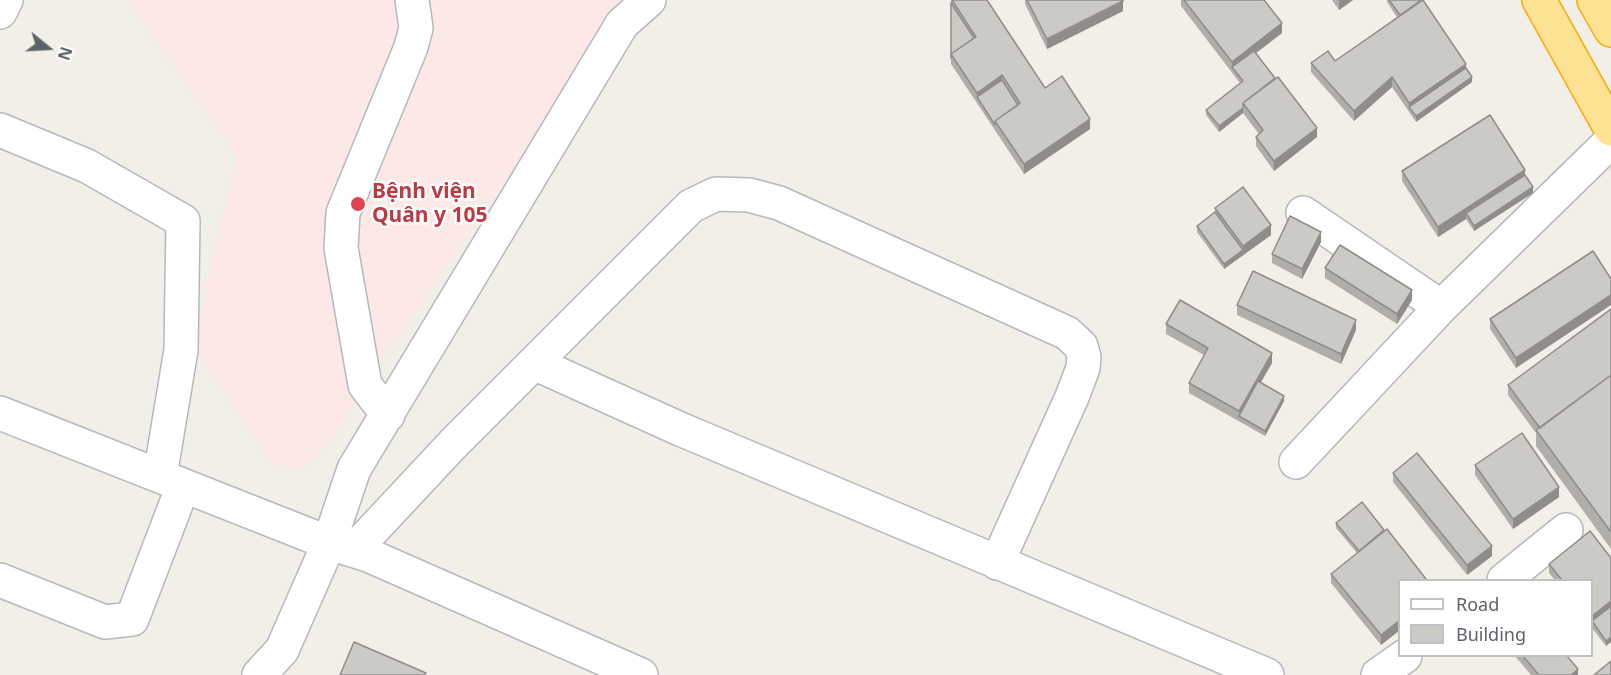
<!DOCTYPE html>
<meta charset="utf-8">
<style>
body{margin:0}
#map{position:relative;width:1611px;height:675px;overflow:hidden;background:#f1efe8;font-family:"Noto Sans",sans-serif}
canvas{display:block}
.legend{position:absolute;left:1398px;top:579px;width:195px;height:78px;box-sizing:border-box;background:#fff;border:2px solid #bfc1c3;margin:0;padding:8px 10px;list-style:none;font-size:18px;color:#5f6368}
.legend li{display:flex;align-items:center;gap:12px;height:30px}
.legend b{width:30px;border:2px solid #bfc1c3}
.north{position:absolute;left:18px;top:18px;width:60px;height:60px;-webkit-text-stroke:4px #fff;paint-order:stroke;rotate:108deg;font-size:16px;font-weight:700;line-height:24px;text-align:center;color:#5f6368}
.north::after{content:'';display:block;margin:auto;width:21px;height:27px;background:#5f6368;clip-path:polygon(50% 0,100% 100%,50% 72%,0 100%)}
</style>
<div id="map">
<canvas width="1611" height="675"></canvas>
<ul class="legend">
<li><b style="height:8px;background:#fff"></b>Road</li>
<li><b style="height:16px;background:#cccac5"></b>Building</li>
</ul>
<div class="north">N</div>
</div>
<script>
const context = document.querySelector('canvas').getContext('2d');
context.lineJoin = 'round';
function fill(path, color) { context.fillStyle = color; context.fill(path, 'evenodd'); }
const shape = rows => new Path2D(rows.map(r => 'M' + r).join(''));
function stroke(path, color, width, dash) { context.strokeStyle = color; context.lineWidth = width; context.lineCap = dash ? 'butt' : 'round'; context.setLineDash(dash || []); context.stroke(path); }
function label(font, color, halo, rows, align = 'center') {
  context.font = font + ' "Noto Sans",sans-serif'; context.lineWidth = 5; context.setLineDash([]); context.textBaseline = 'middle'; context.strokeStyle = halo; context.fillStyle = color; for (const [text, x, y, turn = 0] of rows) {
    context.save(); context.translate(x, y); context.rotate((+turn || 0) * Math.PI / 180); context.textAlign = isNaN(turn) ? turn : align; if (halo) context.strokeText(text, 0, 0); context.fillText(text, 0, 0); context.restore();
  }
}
const medical = shape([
 [128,0,639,0,616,21,365,385,330,444,298,470,274,466,195,347,214,251,238,157]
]);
const minor = shape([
 [0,12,6,0],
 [0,130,87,166,183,221,181,350,160,476],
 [1303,213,1441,307],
 [534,363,680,429,1267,675],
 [0,413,329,543,368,555,641,675],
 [388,415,365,385,341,248,343,213,411,47,416,28,412,0],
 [1296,462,1441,307,1611,141],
 [354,550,453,444,691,206,716,194,749,195,779,203,1067,333,1081,346,1084,357,1083,368,1072,397,997,563],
 [0,580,105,622,132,619,183,486],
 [1504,580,1566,530],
 [259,675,282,650,329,543,354,469,622,24,649,0],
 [1378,675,1405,656]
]);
const highway = shape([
 [1539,0,1611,129],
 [1594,0,1611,30]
]);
const wall = shape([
 [951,0,987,0,1045,88,1090,129,1024,174,951,64],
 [1025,0,1123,0,1123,11,1047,49,1025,4],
 [1181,0,1264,0,1282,33,1256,53,1317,137,1274,171,1256,146,1256,137,1259,134,1243,113,1219,132,1206,115,1206,110,1240,83,1181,6],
 [1332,0,1353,0,1339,10],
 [1387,0,1420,0,1466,68,1472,82,1416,122,1392,87,1354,121,1311,72,1311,63,1335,61,1397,17,1387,2],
 [1402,171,1525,175,1533,193,1474,231,1466,219,1438,237,1402,181],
 [1215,208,1271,235,1224,269,1197,232,1197,226,1215,212],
 [1321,242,1302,279,1272,263,1272,254],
 [1325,268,1412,300,1397,324,1325,278],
 [1611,279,1516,368,1490,329,1490,319],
 [1237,305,1356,330,1341,364,1237,315],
 [1611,309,1611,549,1536,446,1536,433,1508,395,1508,385],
 [1166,324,1272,363,1261,382,1284,401,1265,436,1189,393,1189,383,1204,355,1166,334],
 [1475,465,1559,497,1513,529,1475,475],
 [1393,473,1492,556,1467,575,1393,482],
 [1336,523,1384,530,1426,580,1400,580,1400,630,1381,645,1331,583,1331,574,1357,553,1336,528],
 [1611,558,1606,646,1592,628,1592,580,1555,580,1549,573,1549,564],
 [1515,656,1567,656,1578,675,1531,675]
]);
const shadedWall = shape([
 [1339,0,1353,0,1339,10],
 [1123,1,1123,11,1047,49,1047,39],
 [1282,23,1282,33,1234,70,1232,67,1232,62],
 [1466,64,1466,73,1409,107,1409,103],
 [1002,75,1002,85,977,97,977,93],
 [1392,77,1392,87,1354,121,1354,111],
 [1472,77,1472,82,1416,122,1416,116],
 [1243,108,1243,113,1219,132,1219,126],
 [1090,119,1090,129,1024,174,1024,164],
 [1317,128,1317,137,1274,171,1274,161],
 [1525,170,1525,180,1466,213,1466,219,1438,237,1438,227],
 [1533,187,1533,193,1474,231,1474,226],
 [1271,225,1271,235,1224,269,1224,264,1243,250,1243,246],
 [1321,232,1321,242,1302,279,1302,269],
 [1412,290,1412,300,1397,324,1397,314],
 [1611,295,1611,305,1516,368,1516,358],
 [1356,320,1356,330,1341,364,1341,354],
 [1272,353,1272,363,1241,417,1239,416,1239,411],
 [1284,396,1284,401,1265,436,1265,431],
 [1559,487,1559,497,1513,529,1513,519],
 [1492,546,1492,556,1467,575,1467,565],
 [1611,601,1611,611,1592,622,1592,616],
 [1400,620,1400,630,1381,645,1381,635],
 [1611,637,1611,642,1606,646,1606,641],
 [1578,669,1578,675,1571,675]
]);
const building = shape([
 [952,0,987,0,1045,88,1062,76,1090,119,1024,164,995,121,1020,103,1002,75,977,93,951,54,976,37,952,0],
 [1027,0,1123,0,1123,1,1047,39,1027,0],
 [1184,0,1264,0,1282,23,1232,62,1184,0],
 [1389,0,1420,0,1420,1,1400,15,1389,0],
 [1423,0,1466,64,1409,103,1392,77,1354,111,1311,63,1328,51,1335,61,1423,0],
 [951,3,974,38,951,54,951,58,951,3],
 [1254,51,1275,78,1243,103,1243,108,1219,126,1206,110,1243,81,1232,67,1254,51],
 [1466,68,1472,77,1416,116,1409,107,1466,68],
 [1278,77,1317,128,1274,161,1256,137,1263,130,1243,103,1278,77],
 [1002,80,1018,105,995,121,995,125,977,97,1002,80],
 [1490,115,1525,170,1438,227,1402,171,1490,115],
 [1525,175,1533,187,1474,226,1466,213,1525,175],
 [1243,187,1271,225,1243,246,1215,208,1243,187],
 [1215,212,1243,250,1224,264,1197,226,1215,212],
 [1290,216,1321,232,1302,269,1272,254,1290,216],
 [1340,245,1412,290,1397,314,1325,268,1340,245],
 [1593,251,1611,279,1611,295,1516,358,1490,319,1593,251],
 [1253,271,1356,320,1341,354,1237,305,1253,271],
 [1180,300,1272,353,1239,411,1189,383,1208,348,1166,324,1180,300],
 [1611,309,1611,375,1540,428,1508,385,1611,309],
 [1611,375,1611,532,1536,430,1611,375],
 [1258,381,1284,396,1265,431,1239,416,1258,381],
 [1522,433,1559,487,1513,519,1475,465,1522,433],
 [1417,453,1492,546,1467,565,1393,473,1417,453],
 [1362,502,1384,530,1359,551,1336,523,1362,502],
 [1387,529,1426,579,1424,580,1400,580,1400,620,1381,635,1331,574,1387,529],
 [1590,531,1611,558,1611,601,1592,616,1592,580,1562,580,1549,564,1590,531],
 [1611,606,1611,637,1606,641,1592,621,1611,606],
 [354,642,426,673,424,675,340,675,354,642],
 [1523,656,1567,656,1578,669,1571,675,1539,675,1523,656],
 [1611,661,1611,675,1594,675,1611,661]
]);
const markers = [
 [358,204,8,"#e0444e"]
];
const healthNames = [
 ["Bệnh viện",372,192],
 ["Quân y 105",372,216]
];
fill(medical, '#fce8e6');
stroke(minor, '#b5b8bc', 36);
stroke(highway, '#f9ab00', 36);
stroke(minor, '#fff', 33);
stroke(highway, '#fde293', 33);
fill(wall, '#afaea9');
fill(shadedWall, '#8f8d8a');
fill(building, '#cccac5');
stroke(building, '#8f8d8a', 1.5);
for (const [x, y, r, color] of markers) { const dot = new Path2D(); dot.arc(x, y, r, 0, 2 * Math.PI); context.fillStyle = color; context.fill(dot); stroke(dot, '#fff', 2); }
label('bold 21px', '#be3a42', '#fff', healthNames, 'left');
</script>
